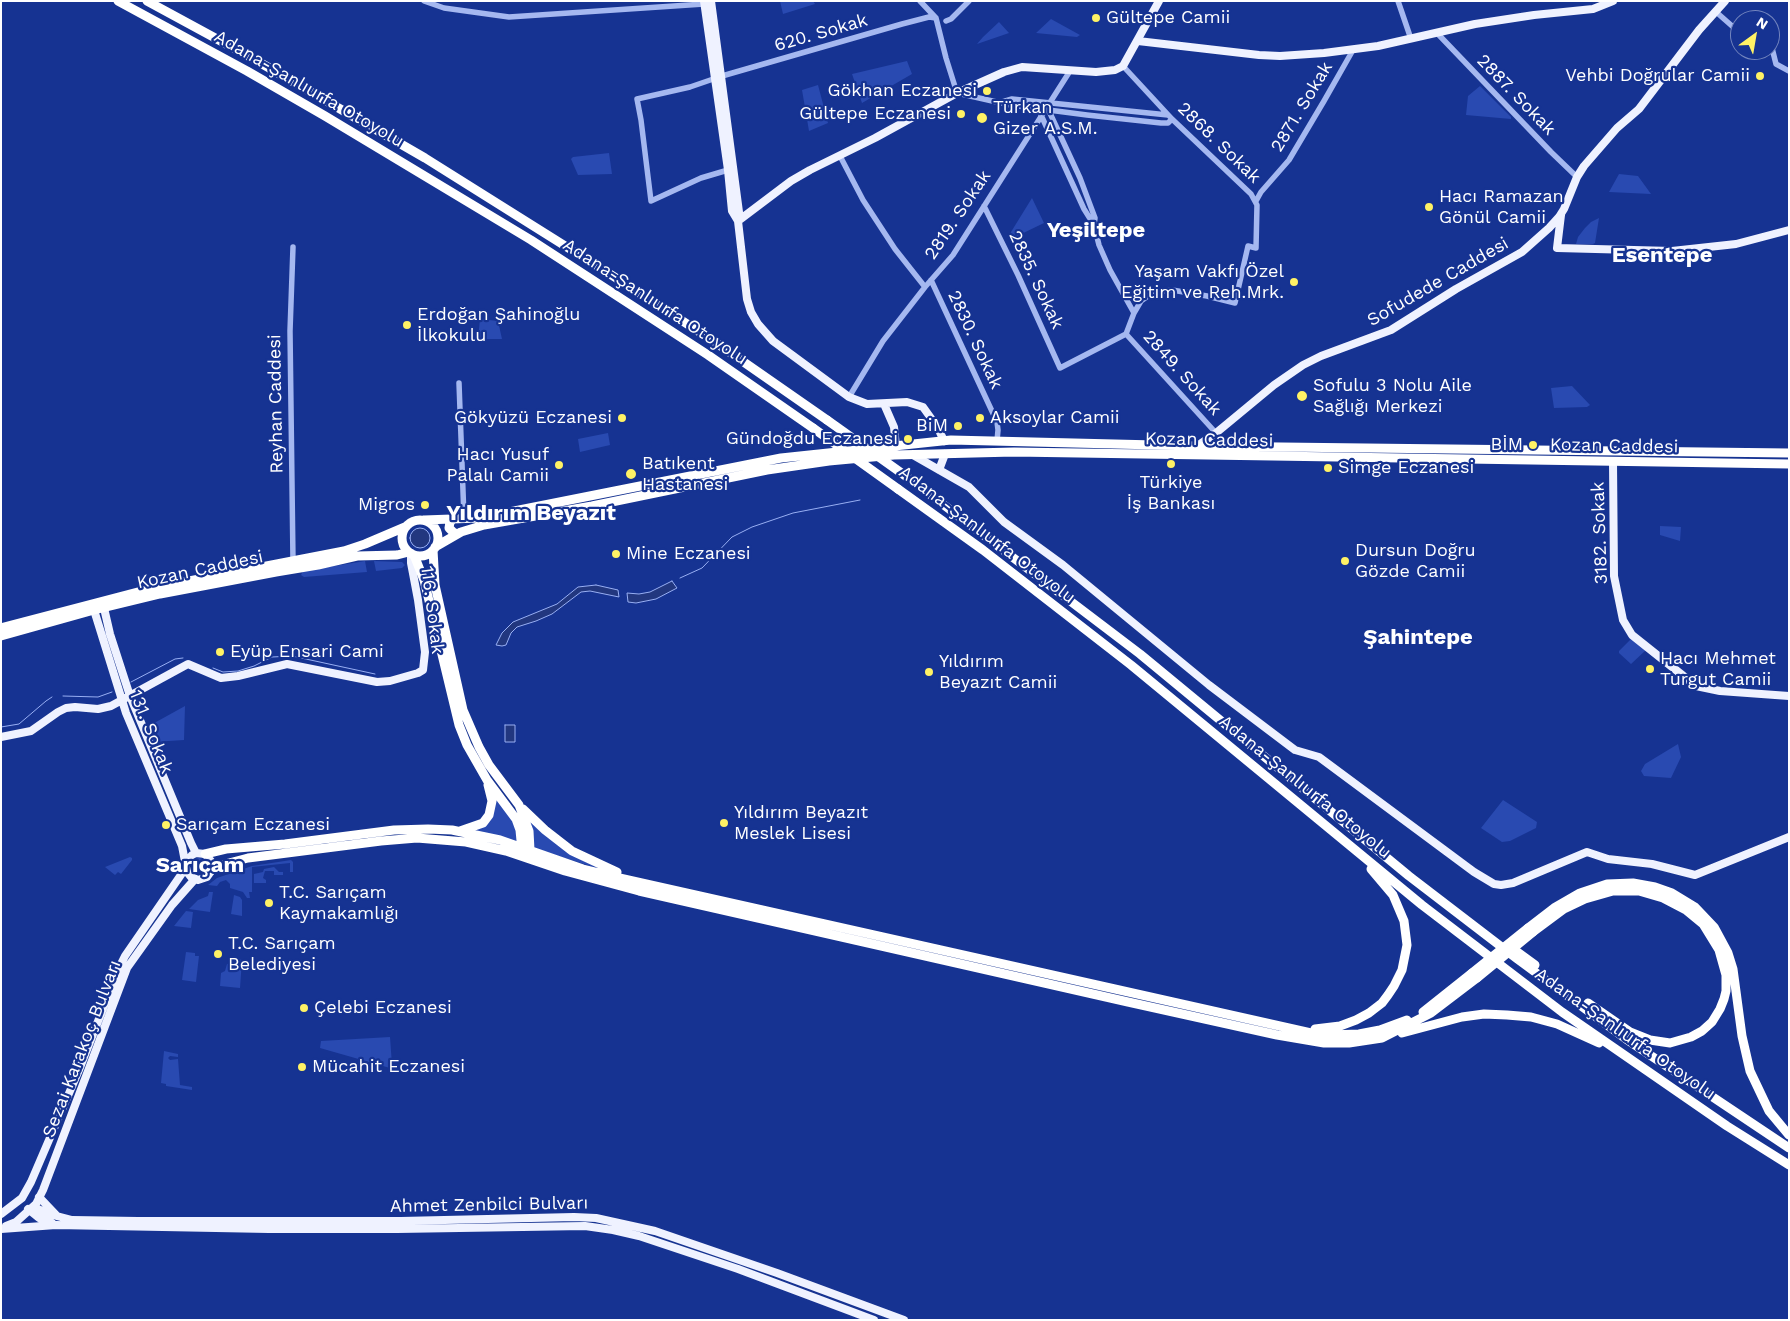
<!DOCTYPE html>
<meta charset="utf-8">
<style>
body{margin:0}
#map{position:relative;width:1790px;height:1321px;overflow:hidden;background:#163392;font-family:"Work Sans",sans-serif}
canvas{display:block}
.frame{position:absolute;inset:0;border:2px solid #fff;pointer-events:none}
.north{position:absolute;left:1730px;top:10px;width:50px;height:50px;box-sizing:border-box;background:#163392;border:1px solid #7385be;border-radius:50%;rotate:32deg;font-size:14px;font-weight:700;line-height:20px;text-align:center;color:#fff}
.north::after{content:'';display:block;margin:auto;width:18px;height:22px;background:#fff265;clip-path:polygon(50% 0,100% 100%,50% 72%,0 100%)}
</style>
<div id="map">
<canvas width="1790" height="1321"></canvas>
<div class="frame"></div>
<div class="north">N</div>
</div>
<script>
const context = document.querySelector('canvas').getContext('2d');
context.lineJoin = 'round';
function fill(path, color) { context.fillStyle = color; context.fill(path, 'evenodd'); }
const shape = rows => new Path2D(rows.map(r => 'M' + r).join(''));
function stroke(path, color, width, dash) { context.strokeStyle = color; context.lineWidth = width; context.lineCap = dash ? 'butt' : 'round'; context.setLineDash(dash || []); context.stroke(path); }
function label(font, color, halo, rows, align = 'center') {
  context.font = font + ' "Work Sans",sans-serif'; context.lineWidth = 4.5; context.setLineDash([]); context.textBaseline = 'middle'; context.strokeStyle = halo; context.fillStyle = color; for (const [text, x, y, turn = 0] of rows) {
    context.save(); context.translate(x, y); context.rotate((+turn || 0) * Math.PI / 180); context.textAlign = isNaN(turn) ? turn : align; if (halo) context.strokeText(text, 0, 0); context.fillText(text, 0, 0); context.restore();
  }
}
const green = shape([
 [780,1,813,1,815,4,783,14],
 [1051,19,1080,35,1077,37,1036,33],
 [999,22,1009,33,977,44,983,37],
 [907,61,912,74,862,103,852,74],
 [818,85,828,123,809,131,802,90],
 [1480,86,1511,117,1511,119,1466,115,1468,96],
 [609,153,612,174,578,175,571,159,573,157],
 [1619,174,1638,176,1651,194,1609,192],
 [1032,198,1044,223,1013,238,1010,234,1011,232],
 [1599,218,1595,243,1593,244,1576,244,1578,237,1585,228,1591,222],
 [480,319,498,321,502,339,478,339],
 [1572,386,1590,405,1587,407,1554,408,1551,388],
 [608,433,610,445,580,452,578,439],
 [1660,526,1681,527,1680,541,1660,535],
 [365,561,367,572,304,577,301,575,303,571],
 [374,561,402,562,405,565,402,568,376,571],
 [1632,638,1646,650,1631,664,1619,653,1619,651],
 [185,706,184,740,153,742,147,727],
 [1678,744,1681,757,1671,778,1644,776,1641,771,1645,764],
 [495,797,509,814,516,828,518,842,472,831,478,828],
 [1503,800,1537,822,1536,828,1510,841,1502,842,1481,828],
 [529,819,580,859,600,869,533,848],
 [130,857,132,858,132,860,121,874,118,872,115,875,105,867],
 '192 865a7 7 0 1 1 14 0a7 7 0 1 1-14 0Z',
 [291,860,293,862,293,872,290,872,290,863,252,867,252,892,249,892,250,898,247,898,243,892,230,888,230,884,226,880,220,882,217,886,208,885,217,878,252,866],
 [274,867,279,872,283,872,283,875,274,875,274,871,265,871,263,878,266,880,266,883,254,883,254,874,263,872,264,869],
 [209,892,213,892,210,912,189,909,198,900,208,896],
 [234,895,240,897,242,900,242,916,231,914],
 [186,911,193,912,191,928,174,926],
 [186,952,195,953,195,956,199,956,196,982,182,980],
 [238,959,242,960,240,988,220,986,221,973,225,971,227,964,238,962],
 [390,1037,392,1065,390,1068,320,1048,321,1041],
 [164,1051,178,1054,178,1057,170,1056,168,1058,170,1060,178,1059,180,1085,192,1087,192,1090,166,1086,166,1084,161,1083]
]);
const water = shape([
 '410 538a10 10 0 1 1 20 0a10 10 0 1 1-20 0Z',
 [672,581,677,588,656,599,636,603,628,602,627,593,639,594,650,592,672,581],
 [596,585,618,590,619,597,590,591,581,592,552,614,536,621,517,627,511,633,506,645,502,646,496,645,502,633,513,622,557,604,578,587,596,585],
 [505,725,515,725,515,742,505,742,505,725]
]);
const stream = shape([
 [680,578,702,568,732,537,752,527,793,513,860,500],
 [213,668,223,672,238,671,254,666,272,657,292,656,375,674],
 [131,682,175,659,183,658],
 [63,696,98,697,112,692],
 [1,727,19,724,46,701,52,697]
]);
const minor = shape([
 [424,1,444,8,509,17,704,4],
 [920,1,936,18,946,58,957,93,1010,105,1087,115,1161,123,1168,123,1172,119],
 [1398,1,1411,39],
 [1715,11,1740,33],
 [946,21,951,19,969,1],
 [1436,32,1551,152,1577,177],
 [1770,40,1776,64,1789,71],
 [1123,66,1172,119,1251,194,1257,205,1256,248,1248,246,1235,303,1207,296,1172,290,1152,293,1141,301,1134,313,1126,334],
 [1002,102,1012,99,1168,115],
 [1049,111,1080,178,1095,218,1094,225],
 [1041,115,1084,209,1094,225,1099,245,1110,270,1134,313],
 [840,156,863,200,895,249,925,287],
 [728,170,701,178,651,201,641,120,637,99,690,87,722,76,902,24,929,17,936,18],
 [1256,201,1261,192,1289,160,1324,101,1353,50],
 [984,206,1018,275,1060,368,1126,334],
 [931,280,997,422,998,430,997,441],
 [1126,334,1216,433],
 [459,383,464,518],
 [849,397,883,341,925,287,953,255,1070,71],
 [293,561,290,331,293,247]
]);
const major = shape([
 [704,1,728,170,732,211,738,221],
 [711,1,739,212,738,221,747,299,751,312,758,324,773,341,849,397,867,404,907,402,923,407,938,428,944,441],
 [1138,41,1259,55,1280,56,1324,53,1378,46,1475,24,1534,15,1593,9,1613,1],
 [1561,215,1557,248,1672,251,1736,244,1789,230],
 [738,221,791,181,810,170,875,138,957,93,1004,72,1022,67,1096,72,1115,70,1123,66,1159,1],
 [884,404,894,427,896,447],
 [1197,446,1216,433,1274,385,1303,365,1321,356,1391,330,1456,289,1522,252,1549,228,1559,217,1564,209,1577,177,1584,166,1617,128,1639,109,1699,30,1725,1],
 [913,455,969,487,1004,522,1063,565,1209,685,1295,750,1319,757,1474,872,1494,884,1501,885,1513,883,1587,852,1608,859,1652,864,1695,875,1789,837],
 [1613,462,1614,576,1623,620,1632,635,1696,686,1720,691,1789,696],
 [939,470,945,454],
 [104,608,110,634,130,696,191,843,196,853],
 [94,610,126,713,182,846,187,872,191,877,198,880,207,877,212,870,211,861,205,854,196,853,192,855,186,862],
 [1,737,31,731,58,712,66,708,75,707,98,709,111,706,188,664,221,678,238,676,287,664,377,682,390,681,418,673,423,670,425,652,418,600,411,563,411,553],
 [39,1197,57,1216],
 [34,1207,49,1214,72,1220,138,1221,401,1221,574,1217,596,1218,655,1231,777,1273,904,1320],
 [28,1209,39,1218,52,1223],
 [1,1214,22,1198,31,1182,79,1070,118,970,125,956,185,869],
 [6,1226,16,1222,36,1204,43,1190,127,968,172,905,195,879],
 [1,1229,56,1225,269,1229,397,1229,585,1226,613,1230,639,1236,738,1269,874,1320]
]);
const highway = shape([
 [118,1,247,71,325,116,531,240,708,355,813,428],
 [147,1,252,58,425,158,613,276,715,342,827,420],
 [907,477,1140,654,1409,876,1516,958,1626,1039,1789,1148],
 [898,489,983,550,1131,665,1422,905,1562,1012,1727,1126,1789,1165],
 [455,518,450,522,449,528,453,532,457,534],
 [424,520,479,518,781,458,951,440,1197,446,1789,453],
 '402 538a18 18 0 1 1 36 0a18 18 0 1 1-36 0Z',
 [435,547,461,532,484,525,592,506,767,470,829,461,894,455,1014,452,1789,464],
 [433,550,435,585,463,710,479,747,489,765,519,805,529,831,530,850,529,853],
 [414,555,424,580,459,725,467,745,487,780,516,819,520,830,522,851],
 [1,628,153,588,344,551,365,544,405,527],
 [1,636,94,610,160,594,276,572,318,565,357,556,397,555,409,552],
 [523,809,545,830,572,851,617,872],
 [460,831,483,823,489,815,492,801,488,785],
 [205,854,226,849,285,844,394,830,428,829,452,830,500,840,583,869,616,877,1311,1033,1329,1035,1359,1034,1380,1030,1407,1020],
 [212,870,229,863,248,858,381,841,417,838,466,842,506,851,565,871,639,891,1128,1002,1277,1035,1324,1043,1349,1043,1382,1038,1431,1013,1477,978],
 [1528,928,1554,908,1580,893,1607,884,1633,883,1655,887,1672,893,1695,907,1714,927,1728,953,1733,969,1742,1036,1750,1071,1769,1111,1789,1135],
 [1533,932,1564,909,1585,899,1613,891,1639,891,1663,898,1686,910,1703,924,1719,950,1726,975,1726,991,1724,999,1720,1009,1712,1022,1702,1031,1691,1037,1670,1043,1650,1040,1630,1032,1588,1003],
 [1509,946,1535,965],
 [1423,1012,1472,973],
 [1315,1029,1340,1026,1356,1020,1369,1013,1382,1003,1388,995,1394,986,1402,970,1407,945,1404,921,1393,895,1371,869],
 [1402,1033,1462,1017,1484,1014,1507,1015,1531,1017,1557,1024,1599,1043]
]);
const highwayBridge = shape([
 [827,420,907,477],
 [813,428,898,489],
 [1472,973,1528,928],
 [1477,978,1533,932]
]);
const markers = [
 [1096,18,5,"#fff265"],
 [1760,76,5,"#fff265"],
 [987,91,5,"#fff265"],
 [961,114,5,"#fff265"],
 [982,118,6,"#fff265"],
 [1429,207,5,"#fff265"],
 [1294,282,5,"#fff265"],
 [407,325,5,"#fff265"],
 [1302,396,6,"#fff265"],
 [622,418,5,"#fff265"],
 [980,418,5,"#fff265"],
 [958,426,5,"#fff265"],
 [908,439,5,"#fff265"],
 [1533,445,5,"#fff265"],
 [1171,464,5,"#fff265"],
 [559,465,5,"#fff265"],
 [1328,468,5,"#fff265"],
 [631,474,6,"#fff265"],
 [425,505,5,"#fff265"],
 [616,554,5,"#fff265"],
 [1345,561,5,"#fff265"],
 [220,652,5,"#fff265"],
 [1650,669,5,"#fff265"],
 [929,672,5,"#fff265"],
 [724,823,5,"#fff265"],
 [166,825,5,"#fff265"],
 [269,903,5,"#fff265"],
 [218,954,5,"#fff265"],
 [304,1008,5,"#fff265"],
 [302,1067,5,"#fff265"]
];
const poiNames = [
 ["Gültepe Camii",1106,18],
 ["Vehbi Doğrular Camii",1750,76,"right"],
 ["Gökhan Eczanesi",977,91,"right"],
 ["Türkan",993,108],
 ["Gizer A.S.M.",993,129],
 ["Gültepe Eczanesi",951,114,"right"],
 ["Hacı Ramazan",1439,197],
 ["Gönül Camii",1439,218],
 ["Yaşam Vakfı Özel",1284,272,"right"],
 ["Eğitim ve Reh.Mrk.",1284,293,"right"],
 ["Erdoğan Şahinoğlu",417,315],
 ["İlkokulu",417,336],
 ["Sofulu 3 Nolu Aile",1313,386],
 ["Sağlığı Merkezi",1313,407],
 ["Gökyüzü Eczanesi",612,418,"right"],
 ["Aksoylar Camii",990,418],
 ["BiM",948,426,"right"],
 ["Gündoğdu Eczanesi",898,439,"right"],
 ["BİM",1523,445,"right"],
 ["Hacı Yusuf",549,455,"right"],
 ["Palalı Camii",549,476,"right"],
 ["Batıkent",642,464],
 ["Hastanesi",642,485],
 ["Simge Eczanesi",1338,468],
 ["Türkiye",1171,483,"center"],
 ["İş Bankası",1171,504,"center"],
 ["Migros",415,505,"right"],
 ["Dursun Doğru",1355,551],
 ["Gözde Camii",1355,572],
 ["Mine Eczanesi",626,554],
 ["Eyüp Ensari Cami",230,652],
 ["Hacı Mehmet",1660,659],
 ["Turgut Camii",1660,680],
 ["Yıldırım",939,662],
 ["Beyazıt Camii",939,683],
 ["Yıldırım Beyazıt",734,813],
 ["Meslek Lisesi",734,834],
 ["Sarıçam Eczanesi",176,825],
 ["T.C. Sarıçam",279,893],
 ["Kaymakamlığı",279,914],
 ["T.C. Sarıçam",228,944],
 ["Belediyesi",228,965],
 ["Çelebi Eczanesi",314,1008],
 ["Mücahit Eczanesi",312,1067]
];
const streetNames = [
 ["620. Sokak",821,33,-16],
 ["Adana-Şanlıurfa Otoyolu",309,89,30],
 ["2887. Sokak",1516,95,46],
 ["2871. Sokak",1302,107,-59],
 ["2868. Sokak",1219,143,44],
 ["2819. Sokak",958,215,-56],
 ["2835. Sokak",1036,280,65],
 ["Sofudede Caddesi",1438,282,-30],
 ["Adana-Şanlıurfa Otoyolu",655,302,33],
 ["2830. Sokak",975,340,65],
 ["2849. Sokak",1182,373,48],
 ["Reyhan Caddesi",276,404,-91],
 ["Kozan Caddesi",1209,440,1],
 ["Kozan Caddesi",1614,446,1],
 ["3182. Sokak",1600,533,-92],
 ["Adana-Şanlıurfa Otoyolu",987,535,37],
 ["Kozan Caddesi",200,570,-12],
 ["116. Sokak",432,610,83],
 ["131. Sokak",151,732,68],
 ["Adana-Şanlıurfa Otoyolu",1305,787,39],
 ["Adana-Şanlıurfa Otoyolu",1625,1034,35],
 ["Sezai Karakoç Bulvarı",82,1049,-69],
 ["Ahmet Zenbilci Bulvarı",489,1205,-1]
];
const districtNames = [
 ["Yeşiltepe",1096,231],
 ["Esentepe",1662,256],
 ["Yıldırım Beyazıt",531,514],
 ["Şahintepe",1418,638],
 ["Sarıçam",200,866]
];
fill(green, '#294ab1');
fill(water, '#22377f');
stroke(water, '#98aff3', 1);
stroke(stream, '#98aff3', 1);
stroke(minor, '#a5b8f0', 5.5);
stroke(major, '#eff2ff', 8);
stroke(highway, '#fff', 9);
stroke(highwayBridge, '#fff', 9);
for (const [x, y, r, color] of markers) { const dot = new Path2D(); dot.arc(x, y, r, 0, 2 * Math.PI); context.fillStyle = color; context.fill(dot); stroke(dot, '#163392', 2); }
label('18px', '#fff', '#163392', poiNames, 'left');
label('18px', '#fff', '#163392', streetNames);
label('bold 22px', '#fff', '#163392', districtNames);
</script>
